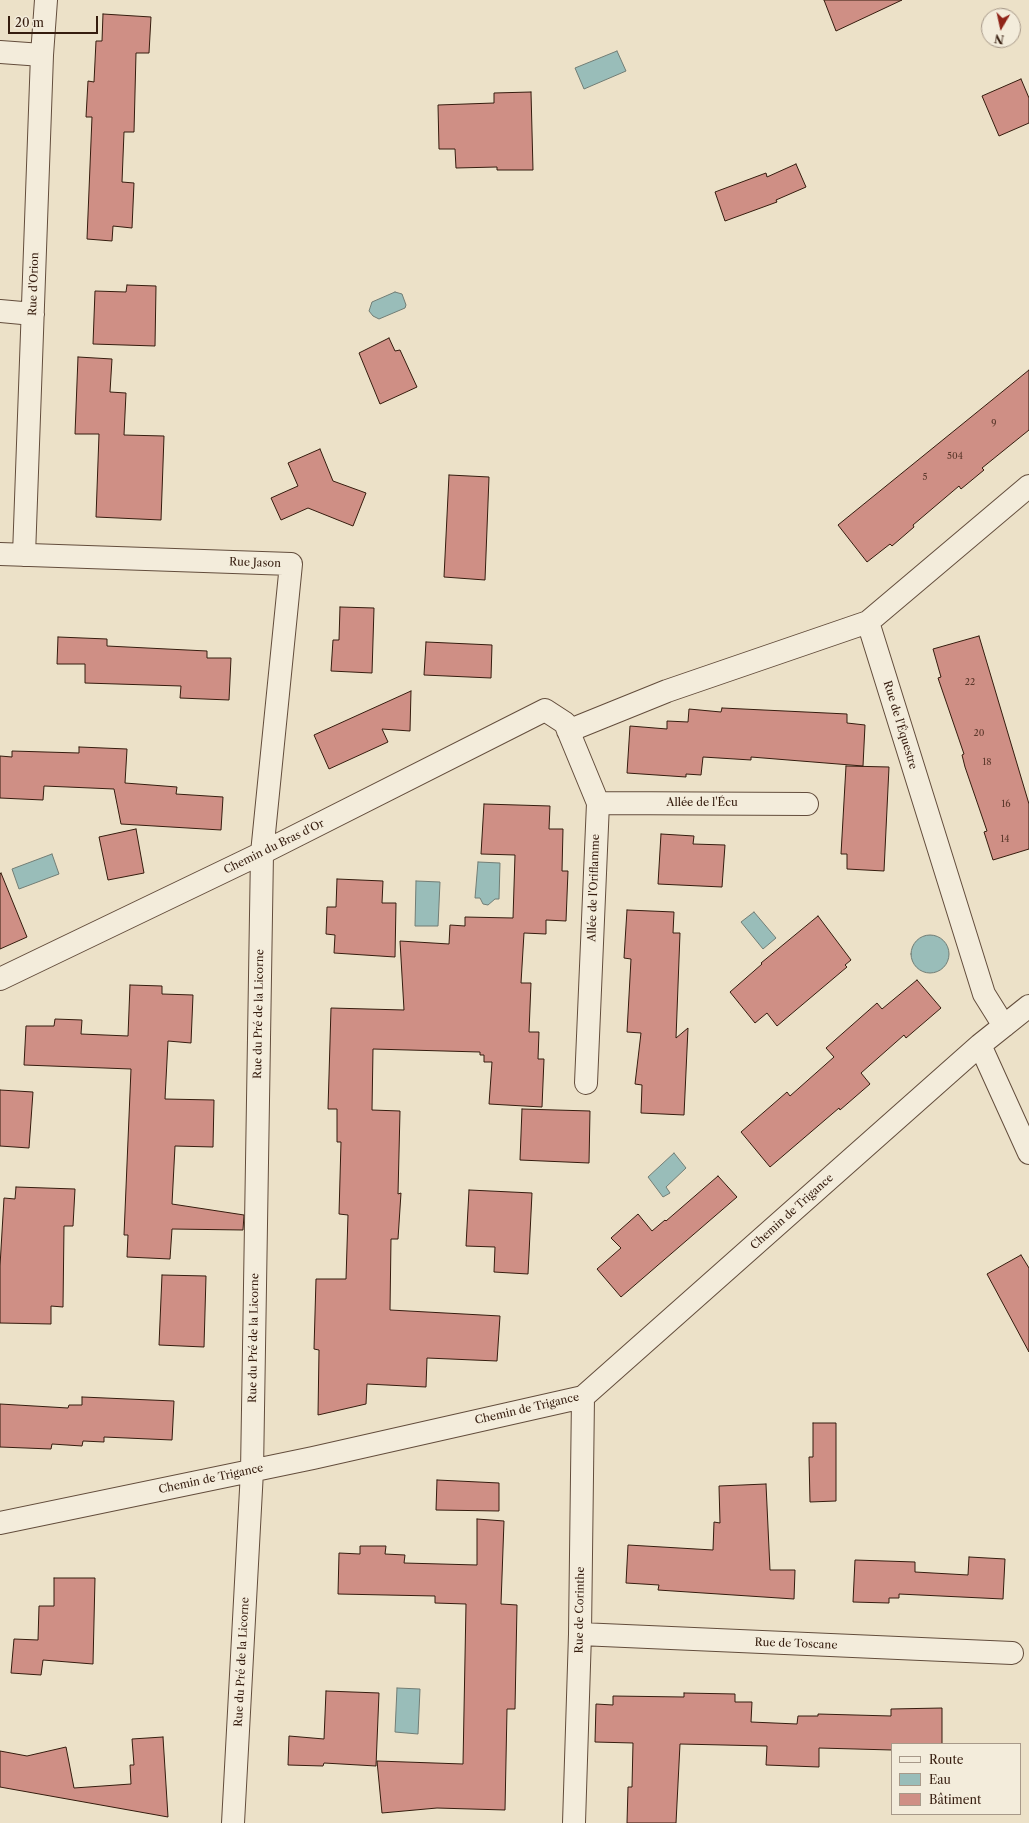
<!DOCTYPE html>
<meta charset="utf-8">
<style>
body{margin:0}
#map{position:relative;width:1029px;height:1823px;overflow:hidden;background:#ece1c8;font-family:"Libre Caslon Text",serif}
canvas{display:block}
.legend{position:absolute;left:891px;top:1743px;width:130px;height:72px;box-sizing:border-box;background:#f3ecdb;border:1px solid #a79989;margin:0;padding:5px 7px;list-style:none;font-size:12px;color:#351c0e}
.legend li{display:flex;align-items:center;gap:8px;height:20px}
.legend b{width:20px;border:1px solid #a79989}
.north{position:absolute;left:981px;top:8px;width:40px;height:40px;box-sizing:border-box;background:#f3ecdb;border:1px solid #a79989;border-radius:50%;rotate:189deg;font-size:11px;font-weight:700;line-height:16px;text-align:center;color:#351c0e}
.north::after{content:'';display:block;margin:auto;width:14px;height:18px;background:#8f2418;clip-path:polygon(50% 0,100% 100%,50% 72%,0 100%)}
.scale{position:absolute;left:8px;top:16px;width:90px;height:18px;box-sizing:border-box;border:2px solid #351c0e;border-top:0;padding-left:5px;font-size:12px;line-height:14px;white-space:nowrap;color:#351c0e;-webkit-text-stroke:3px #f3ecdb;paint-order:stroke}
</style>
<div id="map">
<canvas width="1029" height="1823"></canvas>
<ul class="legend">
<li><b style="height:5px;background:#f3ecdb"></b>Route</li>
<li><b style="height:11px;background:#99bdb9"></b>Eau</li>
<li><b style="height:11px;background:#cf8f85"></b>Bâtiment</li>
</ul>
<div class="north">N</div>
<div class="scale">20 m</div>
</div>
<script>
const context = document.querySelector('canvas').getContext('2d');
context.lineJoin = 'round';
function fill(path, color) { context.fillStyle = color; context.fill(path, 'evenodd'); }
const shape = rows => new Path2D(rows.map(r => 'M' + r).join(''));
function stroke(path, color, width, dash) { context.strokeStyle = color; context.lineWidth = width; context.lineCap = dash ? 'butt' : 'round'; context.setLineDash(dash || []); context.stroke(path); }
function label(font, color, halo, rows, align = 'center') {
  context.font = font + ' "Libre Caslon Text",serif'; context.lineWidth = 4; context.setLineDash([]); context.textBaseline = 'middle'; context.strokeStyle = halo; context.fillStyle = color; for (const [text, x, y, turn = 0] of rows) {
    context.save(); context.translate(x, y); context.rotate((+turn || 0) * Math.PI / 180); context.textAlign = isNaN(turn) ? turn : align; if (halo) context.strokeText(text, 0, 0); context.fillText(text, 0, 0); context.restore();
  }
}
const water = shape([
 [617,51,626,71,584,89,575,68,617,51],
 [395,292,402,294,406,305,405,308,379,319,373,316,369,311,372,302,395,292],
 [52,854,59,874,19,889,12,869,52,854],
 [478,862,500,863,499,899,495,899,488,905,483,904,480,898,475,898,478,862],
 [416,881,440,882,438,926,415,926,416,881],
 [754,912,776,938,763,949,741,922,754,912],
 '911 954a19 19 0 1 1 38 0a19 19 0 1 1-38 0Z',
 [674,1153,686,1168,666,1187,670,1193,663,1197,648,1177,674,1153],
 [397,1688,420,1689,418,1734,395,1732,397,1688]
]);
const building = shape([
 [824,0,902,0,836,31,824,0],
 [103,14,151,17,149,53,136,53,134,132,124,132,122,182,134,183,132,228,113,226,112,241,87,239,92,117,86,117,88,81,94,82,96,41,102,41,103,14],
 [1021,79,1029,98,1029,123,999,136,982,96,1021,79],
 [531,92,533,170,497,170,497,167,456,168,455,149,439,149,438,105,494,103,494,93,531,92],
 [796,164,806,187,776,200,777,202,725,221,715,192,766,173,767,177,796,164],
 [127,285,156,286,155,346,93,344,95,291,126,292,127,285],
 [389,338,395,351,400,350,417,387,380,404,359,353,389,338],
 [78,357,112,359,110,392,126,393,124,435,164,436,161,520,96,517,99,434,75,434,78,357],
 [1029,370,1029,430,982,468,984,470,961,489,959,486,913,525,914,527,892,546,890,544,867,562,838,525,1029,370],
 [320,449,333,481,366,493,353,526,308,508,281,520,271,498,298,486,288,463,320,449],
 [449,475,489,477,485,580,444,577,449,475],
 [340,607,374,608,372,673,331,671,333,640,339,640,340,607],
 [979,636,1029,804,1029,849,993,860,984,832,987,831,965,767,962,755,964,754,938,678,941,677,933,649,979,636],
 [58,637,107,639,107,646,207,651,207,658,231,658,229,700,180,698,181,686,85,683,85,664,57,664,58,637],
 [426,642,492,645,491,678,424,675,426,642],
 [411,691,410,731,382,729,388,742,329,769,314,735,411,691],
 [722,708,847,714,847,723,865,725,863,766,751,757,751,760,703,757,701,775,686,774,686,777,627,773,630,726,667,729,667,721,688,722,689,709,721,712,722,708],
 [79,747,127,749,125,783,177,787,176,794,223,797,221,830,121,824,114,789,44,786,43,800,0,798,0,756,12,757,12,751,79,753,79,747],
 [846,766,889,767,884,871,847,869,847,854,841,854,846,766],
 [484,804,550,806,549,829,563,829,562,871,568,871,566,921,546,920,546,934,524,933,521,983,531,983,529,1032,539,1032,538,1059,544,1059,542,1107,489,1104,492,1062,484,1062,484,1055,480,1055,480,1052,373,1049,372,1110,400,1111,398,1194,401,1193,398,1239,391,1239,390,1310,500,1316,497,1361,427,1358,426,1387,367,1384,366,1404,318,1415,319,1350,314,1349,316,1279,346,1279,348,1215,339,1214,341,1142,337,1142,337,1109,328,1109,331,1008,404,1010,400,941,449,944,450,925,465,926,465,917,513,918,515,855,481,854,484,804],
 [136,829,144,873,108,880,99,837,136,829],
 [661,834,694,836,693,844,725,845,722,887,658,884,661,834],
 [1,873,27,937,0,949,0,874,1,873],
 [337,879,383,881,382,903,396,903,395,957,334,953,335,935,326,934,327,907,336,907,337,879],
 [627,910,674,912,673,933,680,933,676,1038,688,1028,684,1115,641,1113,642,1085,635,1084,641,1033,627,1032,631,959,624,958,627,910],
 [818,916,851,960,845,965,847,967,777,1026,767,1013,755,1023,730,992,762,964,761,963,818,916],
 [917,980,941,1008,906,1038,904,1035,861,1073,870,1084,840,1110,839,1108,770,1167,741,1132,787,1092,790,1096,834,1057,826,1048,877,1003,882,1009,917,980],
 [130,985,162,986,162,994,193,995,191,1043,168,1041,165,1099,214,1100,213,1147,175,1146,172,1204,244,1215,243,1230,172,1229,170,1259,127,1257,128,1235,124,1235,131,1069,24,1065,26,1026,54,1026,55,1019,82,1020,81,1034,128,1036,130,985],
 [0,1090,33,1092,29,1148,0,1146,0,1090],
 [522,1109,590,1111,589,1163,520,1160,522,1109],
 [718,1176,737,1197,621,1297,597,1269,621,1248,611,1238,638,1214,652,1231,665,1220,666,1221,718,1176],
 [16,1187,75,1189,73,1226,64,1226,63,1307,51,1306,51,1324,0,1323,0,1266,4,1198,15,1199,16,1187],
 [469,1190,532,1193,528,1274,494,1272,495,1247,466,1246,469,1190],
 [1021,1255,1029,1268,1029,1352,987,1274,1021,1255],
 [162,1275,206,1276,204,1347,159,1345,162,1275],
 [82,1397,174,1401,172,1440,104,1437,104,1442,83,1441,82,1446,52,1444,51,1449,0,1447,0,1404,68,1408,69,1405,82,1405,82,1397],
 [813,1423,836,1423,836,1501,810,1502,809,1457,813,1457,813,1423],
 [437,1480,499,1483,499,1511,436,1510,437,1480],
 [766,1484,770,1570,795,1570,794,1599,658,1590,659,1585,626,1583,628,1545,713,1550,714,1522,720,1523,719,1486,766,1484],
 [477,1519,504,1521,501,1604,517,1605,515,1709,507,1709,505,1810,437,1808,382,1813,377,1761,463,1764,466,1604,435,1603,435,1596,338,1594,339,1553,360,1554,360,1546,386,1546,385,1554,405,1555,404,1563,477,1565,477,1519],
 [969,1557,1005,1559,1003,1599,899,1594,899,1598,889,1598,889,1603,853,1602,855,1560,915,1562,915,1572,968,1575,969,1557],
 [54,1578,95,1578,93,1664,43,1660,41,1675,11,1673,14,1639,38,1640,39,1606,54,1606,54,1578],
 [326,1691,379,1693,376,1766,324,1763,323,1766,288,1765,289,1736,324,1739,326,1691],
 [684,1693,735,1694,735,1702,752,1702,751,1722,797,1724,798,1716,818,1716,818,1714,891,1716,891,1709,942,1708,942,1744,892,1744,892,1750,819,1748,819,1767,766,1765,767,1746,680,1744,676,1823,627,1823,628,1787,632,1787,633,1743,595,1742,596,1704,613,1705,613,1696,684,1697,684,1693],
 [163,1737,168,1817,0,1787,0,1751,27,1756,66,1747,74,1788,131,1784,130,1765,134,1765,132,1739,163,1737]
]);
const street = shape([
 [0,52,42,55,24,555],
 [42,55,46,0],
 [0,311,33,314],
 [0,554,291,564,262,853,252,1471,233,1823],
 [568,731,667,691,868,622],
 [598,803,807,804],
 [0,979,262,853,545,710,565,723,598,803,586,1083],
 [1004,1026,984,994,868,622,1029,486],
 [980,1045,1029,1153],
 [0,1523,313,1458,583,1397,980,1045,1029,1006],
 [580,1634,1012,1653],
 [574,1823,580,1634,583,1397]
]);
const numberNames = [
 ["9",994,423],
 ["504",955,456],
 ["5",925,477],
 ["22",970,682],
 ["20",979,733],
 ["18",987,762],
 ["16",1006,804],
 ["14",1005,839]
];
const streetNames = [
 ["Rue d'Orion",34,284,-88],
 ["Rue Jason",255,563,2],
 ["Rue de l'Équestre",900,725,73],
 ["Allée de l'Écu",702,803],
 ["Chemin du Bras d'Or",274,847,-26],
 ["Allée de l'Oriflamme",594,888,-88],
 ["Rue du Pré de la Licorne",259,1014,-89],
 ["Chemin de Trigance",792,1212,-42],
 ["Rue du Pré de la Licorne",254,1338,-89],
 ["Chemin de Trigance",527,1409,-13],
 ["Chemin de Trigance",211,1479,-12],
 ["Rue de Corinthe",580,1610,-89],
 ["Rue de Toscane",796,1644,2],
 ["Rue du Pré de la Licorne",242,1662,-87]
];
fill(water, '#99bdb9');
stroke(water, '#717d75', 1);
fill(building, '#cf8f85');
stroke(building, '#351c0e', 1);
stroke(street, '#634d3c', 24);
stroke(street, '#f3ecdb', 22);
label('9px', '#5c392c', null, numberNames);
label('11px', '#351c0e', '#f3ecdb', streetNames);
</script>
